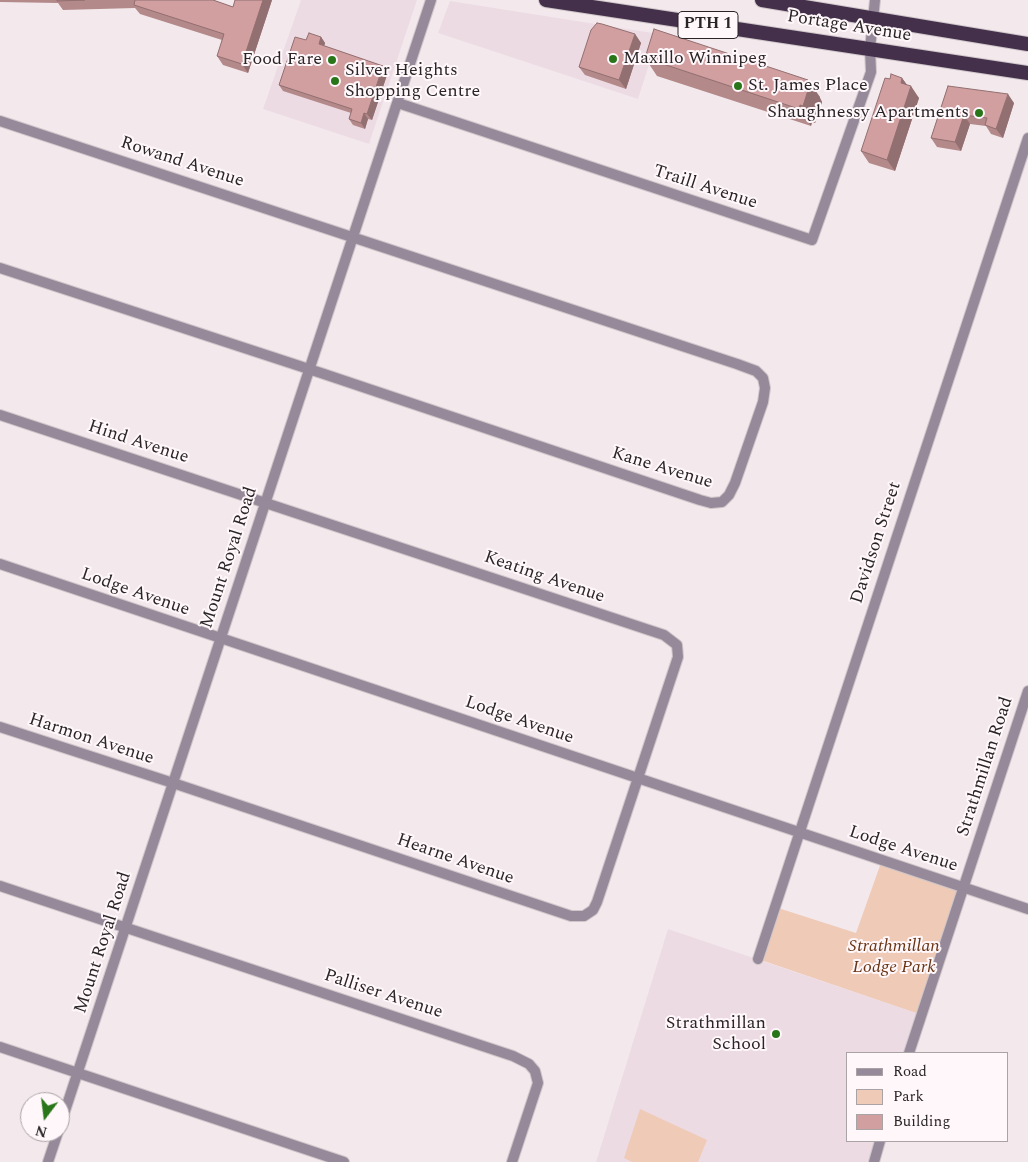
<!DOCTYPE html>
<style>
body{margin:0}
#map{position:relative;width:1028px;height:1162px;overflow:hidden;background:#f3e9ed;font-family:Spectral,serif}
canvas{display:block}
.legend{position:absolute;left:846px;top:1052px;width:162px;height:90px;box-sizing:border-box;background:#fff7fa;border:1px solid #a9a3a6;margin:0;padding:6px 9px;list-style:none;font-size:15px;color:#292527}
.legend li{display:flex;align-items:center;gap:10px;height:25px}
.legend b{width:25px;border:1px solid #a9a3a6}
.north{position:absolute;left:20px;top:1092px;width:50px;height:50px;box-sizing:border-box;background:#fff7fa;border:1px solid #a9a3a6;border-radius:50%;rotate:195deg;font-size:14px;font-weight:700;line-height:20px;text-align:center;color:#292527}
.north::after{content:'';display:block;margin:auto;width:18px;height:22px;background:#29751a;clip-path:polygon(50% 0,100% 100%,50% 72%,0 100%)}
</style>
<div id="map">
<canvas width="1028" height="1162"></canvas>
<ul class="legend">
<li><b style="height:6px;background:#968a9a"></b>Road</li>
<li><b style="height:14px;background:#efcab7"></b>Park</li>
<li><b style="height:14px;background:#d19fa0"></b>Building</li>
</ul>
<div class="north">N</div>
</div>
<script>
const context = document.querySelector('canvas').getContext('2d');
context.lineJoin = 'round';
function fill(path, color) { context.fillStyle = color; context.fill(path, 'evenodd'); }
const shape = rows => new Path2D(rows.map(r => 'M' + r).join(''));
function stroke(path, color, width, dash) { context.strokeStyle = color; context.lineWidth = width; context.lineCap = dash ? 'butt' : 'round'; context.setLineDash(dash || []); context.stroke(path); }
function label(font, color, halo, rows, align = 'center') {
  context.font = font + ' Spectral,serif'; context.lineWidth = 4; context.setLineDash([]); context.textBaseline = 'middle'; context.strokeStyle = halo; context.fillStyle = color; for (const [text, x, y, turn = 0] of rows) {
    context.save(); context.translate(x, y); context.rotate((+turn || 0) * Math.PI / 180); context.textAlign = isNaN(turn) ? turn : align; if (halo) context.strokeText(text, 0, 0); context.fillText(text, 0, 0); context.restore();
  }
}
const built = shape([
 [301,0,417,0,369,144,263,109],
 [450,1,659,34,638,99,438,33],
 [668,929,922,1015,909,1053,847,1053,847,1141,880,1141,874,1162,596,1162]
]);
const green = shape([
 [882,860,964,887,922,1015,758,959,775,907,856,933],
 [640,1109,707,1140,698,1162,632,1162,624,1158]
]);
const minor = shape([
 [398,103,812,240,871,72,870,49,875,0],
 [0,121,737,364,756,371,763,378,765,388,763,402,735,483,729,495,722,502,711,503,700,500,324,374,0,268],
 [0,415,664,635,677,645,678,657,597,902,593,910,584,916,571,916,173,783,0,727],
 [0,564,1028,909],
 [0,886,513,1056,529,1064,535,1071,538,1083,512,1162],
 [758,959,1028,138],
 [0,1047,344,1162],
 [909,1053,1028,691],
 [60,1126,431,0],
 [48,1162,58,1132],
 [874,1162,880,1141]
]);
const trunk = shape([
 [546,0,1028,73],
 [762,0,1028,44]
]);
const wall = shape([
 [0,0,213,0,233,7,235,0,272,0,248,73,223,65,217,56,222,40,140,14,135,8,63,10,58,3,0,2],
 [635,34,641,43,626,89,585,75,579,67],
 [321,37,325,43,324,46,383,66,388,72,372,120,368,119,365,129,353,125,349,119,351,113,283,91,279,85,306,40],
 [645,58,820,97,820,98,822,102,815,123,812,122,811,126,657,76],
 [902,78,907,85,919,98,895,171,869,163,861,151,890,79],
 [948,86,1014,103,1003,138,991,134,986,126,970,124,961,151,937,147,931,138]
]);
const shadedWall = shape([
 [263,0,272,0,248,73,242,64],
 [635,34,641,43,626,89,619,80],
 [321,37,325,43,323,50,319,44],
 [383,66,388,72,372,120,367,114],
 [902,78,910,89,911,86,919,98,895,171,887,160,901,83],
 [808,80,820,97,820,98,822,102,815,123,803,106],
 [1008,94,1014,103,1003,138,996,129],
 [800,105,812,122,811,126,799,109],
 [364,113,368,119,365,129,361,123],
 [964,115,970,124,961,151,955,142]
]);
const building = shape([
 [57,0,85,0,57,1,57,0],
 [135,0,213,0,233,7,235,0,263,0,242,64,217,56,224,34,134,5,135,0],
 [597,23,602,24,635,34,619,80,579,67,591,30,597,23],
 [654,29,808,80,807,84,810,84,803,106,800,105,799,109,645,58,654,29],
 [309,33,321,37,319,44,383,66,367,114,364,113,361,123,349,119,352,109,279,85,295,37,306,40,309,33],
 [891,74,902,78,901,83,911,86,887,160,861,151,885,78,890,79,891,74],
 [948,86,1008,94,996,129,985,125,987,118,964,115,955,142,931,138,948,86]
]);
const markers = [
 [613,59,5,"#29751a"],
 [332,60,5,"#29751a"],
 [335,81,5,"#29751a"],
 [738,86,5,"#29751a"],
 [979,113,5,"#29751a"],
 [776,1034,5,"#29751a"]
];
const shields = [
 [708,25,60]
];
const shieldNames = [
 ["PTH 1",708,25]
];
const streetNames = [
 ["Portage Avenue",849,27,9],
 ["Rowand Avenue",182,163,18],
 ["Traill Avenue",705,188,18],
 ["Hind Avenue",138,443,18],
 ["Kane Avenue",662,469,17],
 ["Davidson Street",877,543,-72],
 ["Mount Royal Road",230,558,-72],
 ["Keating Avenue",544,578,19],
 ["Lodge Avenue",135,593,19],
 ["Lodge Avenue",519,721,19],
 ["Harmon Avenue",91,740,18],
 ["Strathmillan Road",986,767,-72],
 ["Lodge Avenue",903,850,18],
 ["Hearne Avenue",455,860,19],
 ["Mount Royal Road",104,943,-72],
 ["Palliser Avenue",383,995,18]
];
const poiNames = [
 ["Maxillo Winnipeg",623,59],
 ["Food Fare",322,60,"right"],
 ["Silver Heights",345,71],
 ["Shopping Centre",345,92],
 ["St. James Place",748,86],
 ["Shaughnessy Apartments",969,113,"right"],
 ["Strathmillan",766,1024,"right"],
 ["School",766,1045,"right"]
];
const parkNames = [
 ["Strathmillan",894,947],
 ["Lodge Park",894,968]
];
fill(built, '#eddbe4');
fill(green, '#efcab7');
stroke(minor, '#cfc6c9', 12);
stroke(trunk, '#cfc6c9', 16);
stroke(minor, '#968a9a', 10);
stroke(trunk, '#44304b', 14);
fill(wall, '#b4898a');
fill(shadedWall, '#926f70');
fill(building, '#d19fa0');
stroke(building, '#926f70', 1);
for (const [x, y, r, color] of markers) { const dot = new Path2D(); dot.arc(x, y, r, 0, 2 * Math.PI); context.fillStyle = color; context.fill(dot); stroke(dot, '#fff7fa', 2); }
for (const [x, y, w] of shields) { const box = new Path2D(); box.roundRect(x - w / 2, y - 13.5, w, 27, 4); context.fillStyle = '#fff7fa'; context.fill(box); stroke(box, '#292527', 1); }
label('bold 16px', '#292527', null, shieldNames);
label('18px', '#292527', '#fff7fa', streetNames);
label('18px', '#292527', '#fff7fa', poiNames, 'left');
label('italic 18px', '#693413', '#fff7fa', parkNames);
</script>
